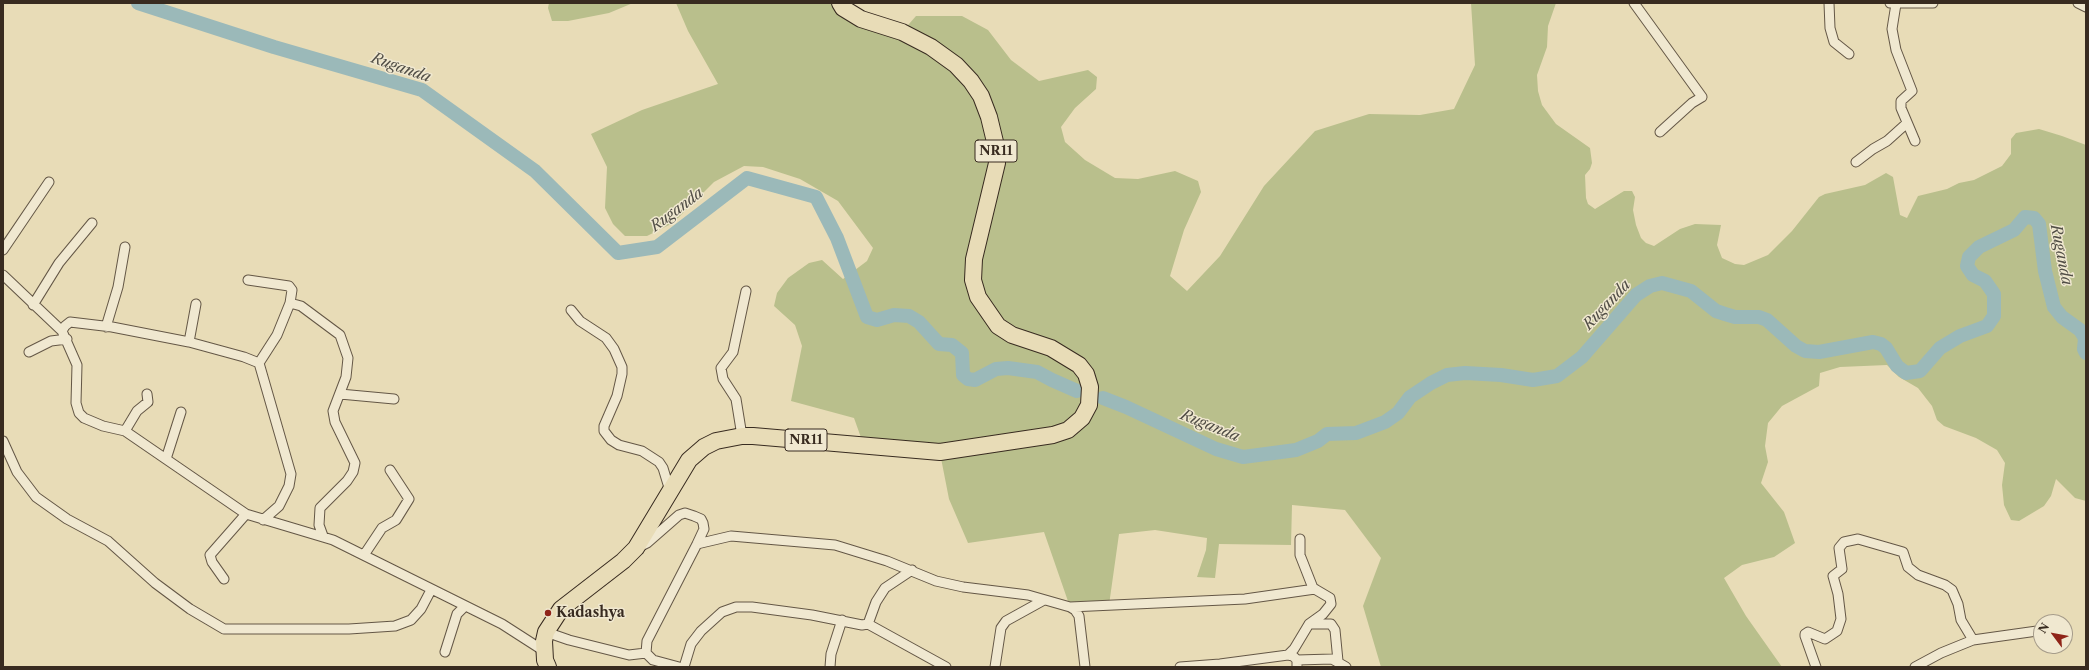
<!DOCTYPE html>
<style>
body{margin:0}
#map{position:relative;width:2089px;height:670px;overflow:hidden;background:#e8dcb7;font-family:"Libre Caslon Text",serif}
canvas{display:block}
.frame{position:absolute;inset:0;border:4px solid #382b20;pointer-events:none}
.north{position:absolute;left:2033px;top:614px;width:40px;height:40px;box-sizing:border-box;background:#f0e8d0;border:1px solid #a69c8a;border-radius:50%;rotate:302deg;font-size:11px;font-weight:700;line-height:16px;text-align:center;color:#382b20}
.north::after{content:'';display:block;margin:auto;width:14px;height:18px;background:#8f2418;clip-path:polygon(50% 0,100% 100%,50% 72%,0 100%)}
</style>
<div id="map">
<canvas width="2089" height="670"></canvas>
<div class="frame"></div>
<div class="north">N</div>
</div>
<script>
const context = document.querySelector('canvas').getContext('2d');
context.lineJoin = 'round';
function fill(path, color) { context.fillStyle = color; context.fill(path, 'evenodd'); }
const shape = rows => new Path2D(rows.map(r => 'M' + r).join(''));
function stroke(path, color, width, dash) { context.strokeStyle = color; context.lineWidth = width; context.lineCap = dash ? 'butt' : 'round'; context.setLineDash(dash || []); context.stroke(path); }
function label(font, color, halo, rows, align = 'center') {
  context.font = font + ' "Libre Caslon Text",serif'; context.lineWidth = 3; context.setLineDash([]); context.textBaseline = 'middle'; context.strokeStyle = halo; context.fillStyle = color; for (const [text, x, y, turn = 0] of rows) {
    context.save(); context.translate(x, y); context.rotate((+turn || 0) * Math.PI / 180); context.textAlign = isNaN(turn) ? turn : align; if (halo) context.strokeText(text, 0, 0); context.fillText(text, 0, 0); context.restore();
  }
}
const green = shape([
 [549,3,633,3,609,13,568,21,552,21,548,8],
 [676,3,840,3,902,32,916,16,962,16,988,30,1011,60,1039,81,1088,70,1097,77,1096,89,1075,108,1061,127,1065,142,1085,160,1115,178,1138,179,1175,171,1198,181,1201,192,1184,230,1170,276,1187,291,1220,256,1264,186,1315,131,1369,114,1420,115,1454,109,1475,65,1471,3,1556,3,1548,26,1547,47,1537,75,1538,91,1542,105,1556,124,1590,148,1592,163,1590,169,1585,175,1586,198,1588,204,1595,209,1624,191,1632,191,1635,197,1633,210,1636,225,1641,238,1646,243,1654,246,1680,229,1695,224,1721,225,1717,245,1722,258,1735,264,1744,265,1768,255,1792,231,1819,197,1825,194,1865,185,1886,173,1893,177,1900,215,1907,218,1918,196,1947,189,1959,183,1974,180,2002,166,2011,154,2011,139,2016,133,2039,129,2062,136,2086,145,2086,501,2075,498,2056,479,2051,496,2044,506,2019,521,2011,520,2004,505,2002,485,2005,463,1997,450,1976,438,1944,426,1937,420,1932,406,1918,388,1899,377,1887,365,1840,367,1820,373,1819,386,1782,406,1768,423,1765,446,1768,462,1761,483,1784,512,1795,543,1774,557,1742,565,1724,578,1746,616,1782,667,1381,667,1363,606,1381,558,1345,510,1292,505,1291,545,1219,544,1215,578,1197,577,1206,550,1207,538,1155,530,1119,534,1109,605,1070,607,1044,532,968,543,949,499,940,453,864,446,854,418,791,401,802,346,795,325,774,306,777,293,788,278,809,263,822,260,843,279,867,261,873,248,838,201,800,179,763,167,744,166,714,182,673,223,647,236,625,236,613,224,605,208,607,167,591,134,642,110,718,84,688,31]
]);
const river = shape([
 [138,3,274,47,422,90,535,171,618,253,657,247,747,178,816,197,837,238,867,317,877,320,894,315,909,316,919,322,939,344,952,345,962,353,963,375,968,379,975,380,996,369,1008,368,1037,372,1052,380,1077,391],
 [1103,398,1126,407,1216,449,1243,457,1296,450,1318,441,1327,434,1356,433,1385,422,1398,413,1410,397,1431,383,1447,375,1465,373,1501,375,1533,380,1557,376,1582,357,1636,295,1650,286,1662,283,1691,291,1716,311,1725,314,1735,317,1759,317,1767,320,1796,346,1805,351,1819,352,1873,342,1881,344,1886,348,1897,366,1906,373,1920,371,1940,348,1960,336,1987,326,1994,316,1994,294,1985,281,1973,275,1967,266,1969,257,1979,247,2014,230,2025,217,2034,218,2039,224,2045,271,2054,307,2062,317,2080,330,2085,338,2084,349,2086,353]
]);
const street = shape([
 [1634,3,1702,97,1692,103,1660,132],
 [1829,3,1830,28,1834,42,1849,54],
 [1890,3,1933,3],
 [2078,3,2086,7],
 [1896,4,1892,29,1896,50,1912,91,1901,101,1901,108,1915,141],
 [1856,162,1873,149,1887,141,1907,123],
 [3,250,49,182],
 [3,275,62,331,77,365,76,403,79,413,84,418,103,426,125,431,246,514,333,540,502,624,544,651],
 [248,280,289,286,292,290,290,303,277,335,259,363],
 [290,303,301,306,340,335,348,358,346,377,333,411,335,422,355,463,353,472,347,481,320,508,319,525,323,536],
 [33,305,59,263,92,223],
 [571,310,580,321,606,338,614,349,622,367,622,374,617,396,604,426,604,431,611,440,619,445,642,451,659,462,663,468,670,491],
 [106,327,118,287,125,247],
 [62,331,65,326,70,322,112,327,189,342,244,357,259,363,291,474,289,486,279,506,263,520],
 [189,342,196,304],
 [29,352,51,341,67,339],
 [340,394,394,399],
 [125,431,137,411,148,402,147,394],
 [742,436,736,399,723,379,721,368,733,352,746,291],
 [3,441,17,472,36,497,67,519,108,541,155,583,190,609,224,629,349,629,395,626,411,620,421,609,431,590],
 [166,459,181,412],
 [697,544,731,536,835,545,887,561,936,581,963,587,1028,595,1070,607,1075,610,1079,616,1085,667],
 [639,547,647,543,679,515,685,513,694,516,701,519,703,523,704,529,697,544,647,641,646,653,653,660,679,667],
 [364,555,382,528,396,520,409,499,390,470],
 [224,579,212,562,210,555,246,514],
 [1070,607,1245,599,1315,589],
 [868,624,946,667],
 [1309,624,1331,624,1335,630,1338,661],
 [546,632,569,640,629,655,646,653],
 [445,652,457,614,465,606],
 [1288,655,1294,649,1309,624,1323,614,1331,604,1330,598,1313,588,1300,555,1300,539],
 [1297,660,1332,659,1346,667],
 [684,667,691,644,701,631,722,612,736,607,752,607,812,615,862,625,868,624,876,602,885,588,912,570],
 [830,667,831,654,842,620],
 [995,667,1001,628,1006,621,1044,600],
 [1180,667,1220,664,1288,655,1293,656,1297,660,1297,667],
 [1816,667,1805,636,1805,634,1808,632,1825,639,1837,631,1841,619,1838,594,1833,576,1842,569,1839,548,1844,542,1858,539,1903,552,1908,567,1918,575,1945,585,1952,590,1958,604,1961,620,1973,640],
 [1915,667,1941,653,1973,640,2037,631]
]);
const highway = shape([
 [548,667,545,660,544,641,546,632,561,609,623,561,636,548,689,460,704,447,716,441,742,436,753,436,940,452,1053,435,1068,430,1082,418,1089,405,1090,387,1086,374,1079,365,1051,348,1012,335,998,326,978,297,973,280,974,259,997,163,996,146,989,117,981,96,971,81,956,65,931,47,902,32,861,19,843,8,840,3]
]);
const markers = [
 [548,613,4,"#8f2418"]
];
const shields = [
 [996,151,42],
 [806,440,42]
];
const shieldNames = [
 ["NR11",996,151],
 ["NR11",806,440]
];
const poiNames = [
 ["Kadashya",556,613]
];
const waterNames = [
 ["Ruganda",401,68,19],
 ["Ruganda",677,210,-37],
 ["Ruganda",2061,255,79],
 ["Ruganda",1607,305,-47],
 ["Ruganda",1210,426,22]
];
fill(green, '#b9bf8c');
stroke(river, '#9bb9b9', 14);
stroke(street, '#645746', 11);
stroke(highway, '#382b20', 18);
stroke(street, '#f0e8d0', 9);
stroke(highway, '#e8dcb7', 16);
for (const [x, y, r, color] of markers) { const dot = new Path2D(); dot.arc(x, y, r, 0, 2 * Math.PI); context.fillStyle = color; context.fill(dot); stroke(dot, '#f0e8d0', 1.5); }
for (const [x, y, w] of shields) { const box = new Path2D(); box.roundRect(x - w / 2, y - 11, w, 22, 3); context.fillStyle = '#f0e8d0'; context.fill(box); stroke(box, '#382b20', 1); }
label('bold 13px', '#382b20', null, shieldNames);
label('bold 14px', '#382b20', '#f0e8d0', poiNames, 'left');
label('italic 15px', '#514e46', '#f0e8d0', waterNames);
</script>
